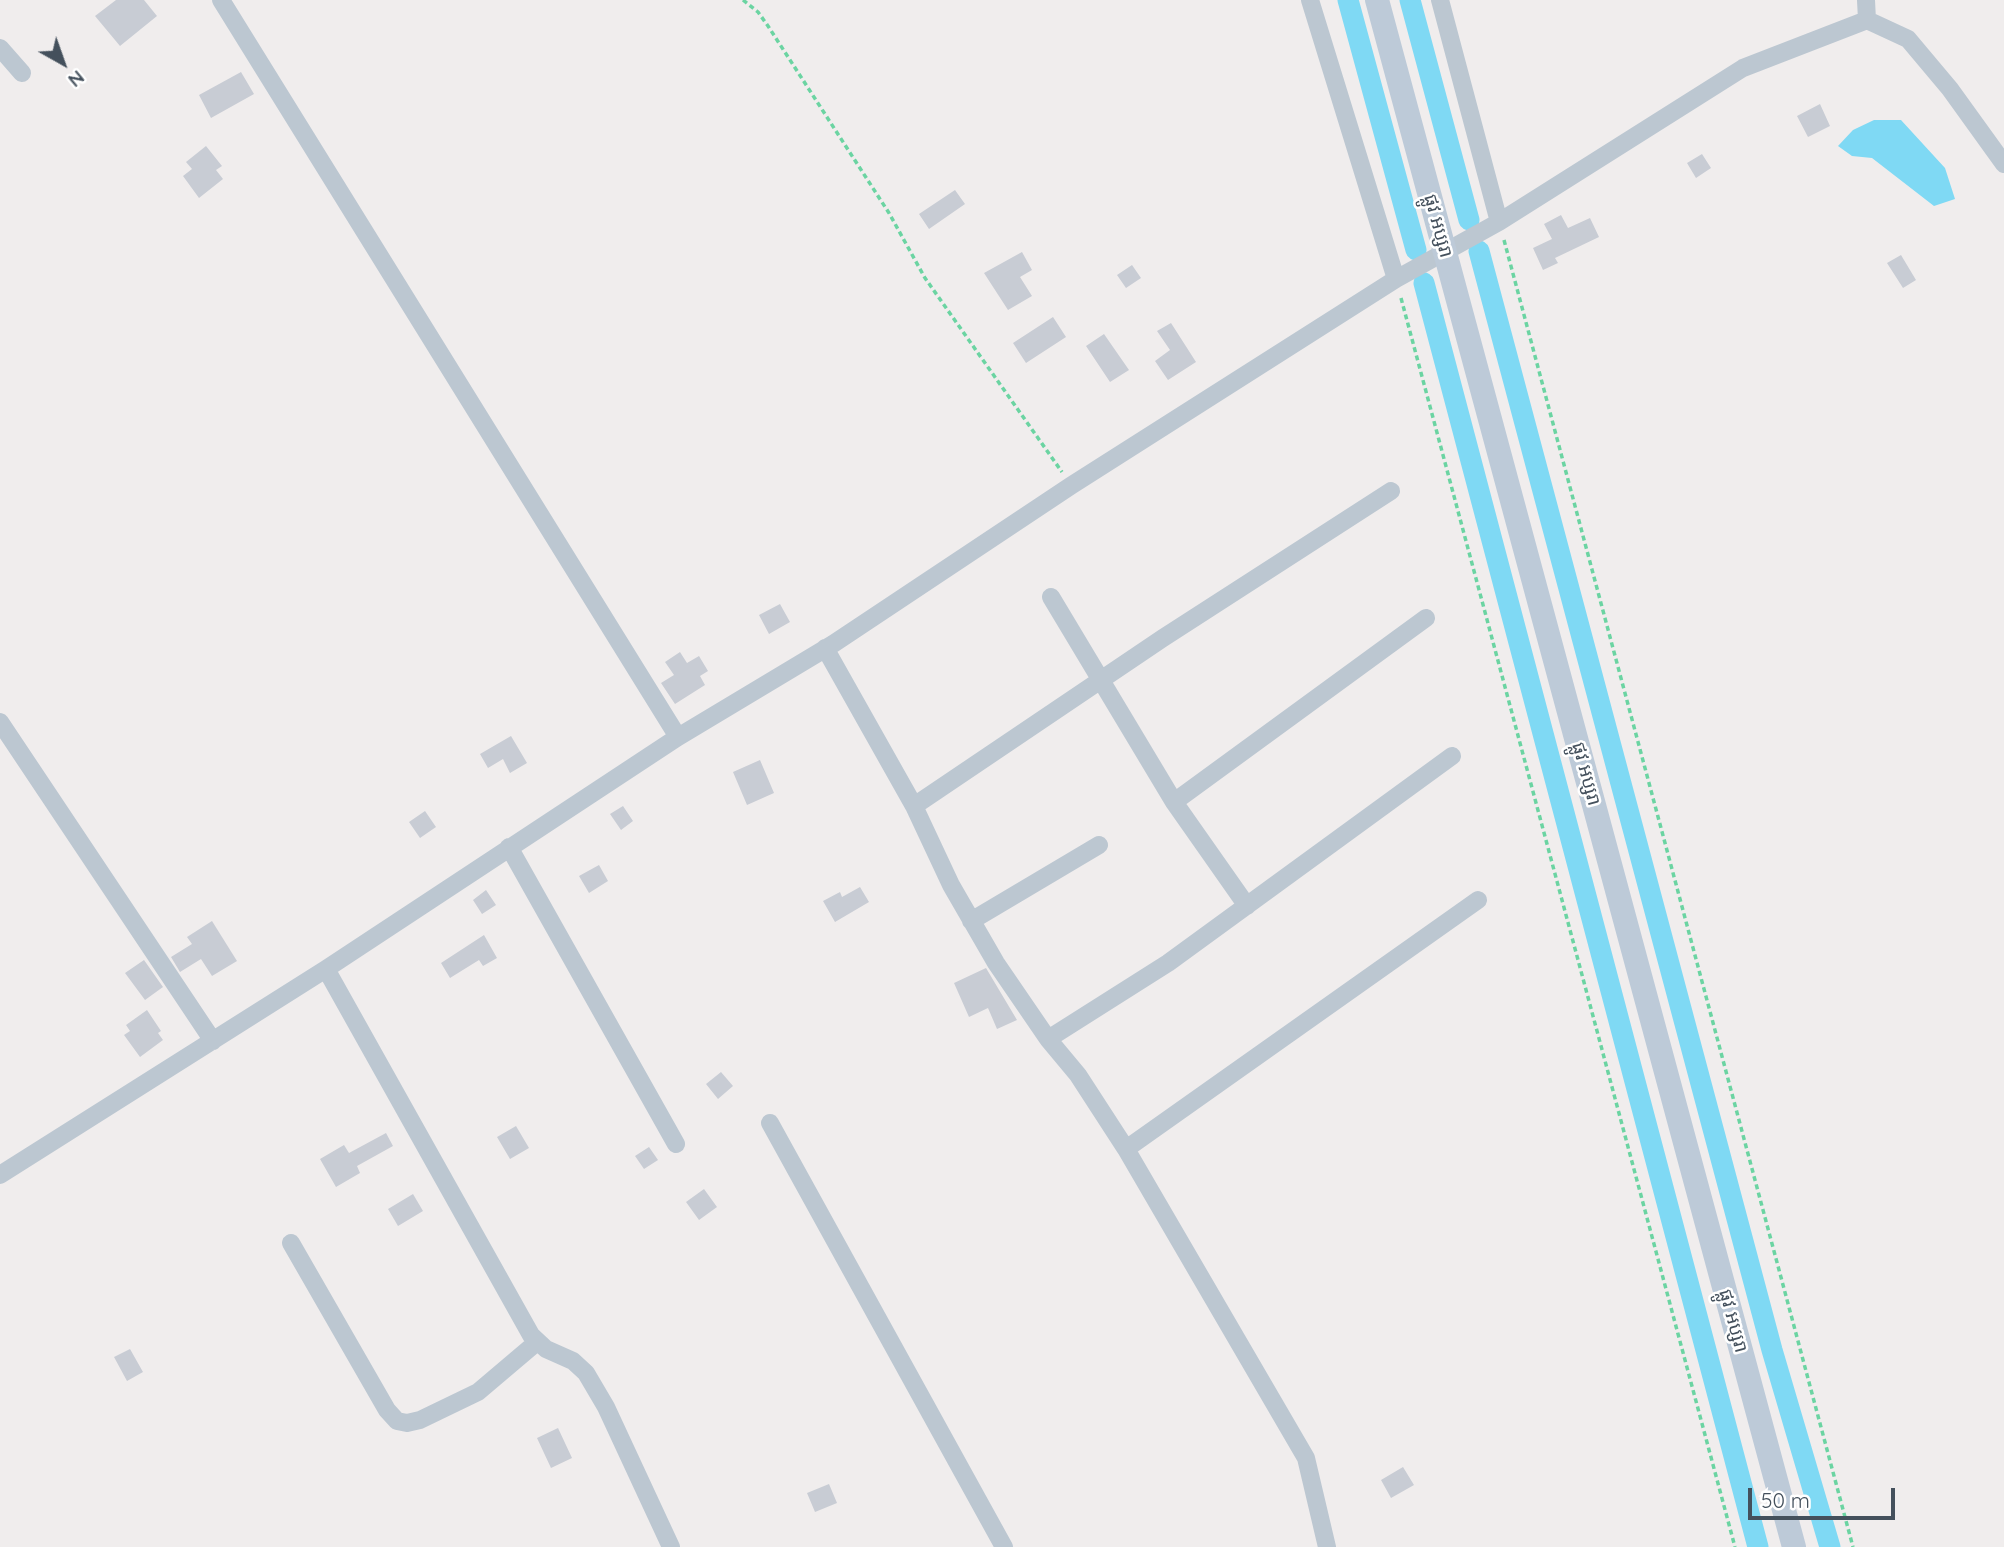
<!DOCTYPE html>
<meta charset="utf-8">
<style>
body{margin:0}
#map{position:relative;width:2004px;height:1547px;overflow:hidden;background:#f0eded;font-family:Quicksand,sans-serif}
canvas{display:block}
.north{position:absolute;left:28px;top:28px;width:70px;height:70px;-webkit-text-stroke:5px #fff;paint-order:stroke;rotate:140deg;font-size:19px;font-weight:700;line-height:28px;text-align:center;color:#44505c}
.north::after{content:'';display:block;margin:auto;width:24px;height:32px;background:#44505c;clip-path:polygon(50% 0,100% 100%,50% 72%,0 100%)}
.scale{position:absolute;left:1748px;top:1488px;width:147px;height:32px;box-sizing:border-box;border:4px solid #44505c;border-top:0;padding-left:9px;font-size:21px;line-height:24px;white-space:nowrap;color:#44505c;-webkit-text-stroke:5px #fff;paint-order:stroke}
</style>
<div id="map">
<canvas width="2004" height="1547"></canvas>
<div class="north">N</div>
<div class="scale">50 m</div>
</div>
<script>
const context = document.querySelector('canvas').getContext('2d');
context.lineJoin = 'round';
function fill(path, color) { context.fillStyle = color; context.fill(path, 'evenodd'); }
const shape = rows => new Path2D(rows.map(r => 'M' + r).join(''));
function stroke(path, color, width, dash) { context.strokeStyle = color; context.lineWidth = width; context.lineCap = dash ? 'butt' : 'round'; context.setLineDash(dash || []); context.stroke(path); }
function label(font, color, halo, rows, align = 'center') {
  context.font = font + ' Quicksand,"Noto Sans Khmer",sans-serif'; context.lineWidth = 5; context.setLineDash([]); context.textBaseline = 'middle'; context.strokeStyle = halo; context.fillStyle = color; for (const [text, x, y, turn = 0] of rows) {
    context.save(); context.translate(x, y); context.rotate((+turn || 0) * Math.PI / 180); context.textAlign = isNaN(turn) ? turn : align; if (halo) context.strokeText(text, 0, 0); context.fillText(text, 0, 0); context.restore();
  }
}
const water = shape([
 [1874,120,1901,120,1945,168,1955,199,1934,206,1872,158,1852,156,1838,146,1853,130]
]);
const canal = shape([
 [1348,0,1416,250],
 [1410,0,1469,220],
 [1479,251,1772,1350,1830,1547],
 [1424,283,1758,1547]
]);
const building = shape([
 [116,0,144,0,157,16,120,46,95,16],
 [241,72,254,94,211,118,199,95],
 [1820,104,1830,126,1808,137,1797,116],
 [206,146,222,166,216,170,223,179,199,198,183,176,192,169,186,162],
 [1702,154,1711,168,1696,178,1687,163],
 [955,190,965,204,929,229,919,214],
 [1561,215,1568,228,1590,218,1599,237,1555,258,1558,263,1543,270,1533,248,1552,239,1544,224],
 [1022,252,1032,270,1020,277,1032,296,1008,310,984,273],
 [1901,255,1916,280,1903,288,1887,263],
 [1132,265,1141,278,1126,288,1117,275],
 [1053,317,1066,337,1026,363,1013,343],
 [1171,323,1196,362,1168,380,1155,361,1170,350,1157,331],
 [1104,334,1129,370,1110,382,1086,346],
 [780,604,790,622,769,634,759,615],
 [680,652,687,663,699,656,708,671,700,676,705,685,675,704,661,683,674,675,665,662],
 [511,736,527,763,510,773,503,759,488,768,480,754],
 [760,760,774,793,747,805,733,772],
 [623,806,633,821,621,830,610,814],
 [425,811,436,827,420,838,409,822],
 [599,865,608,881,589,893,579,876],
 [860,887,869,902,835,922,823,901,840,892,842,897],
 [486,890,496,905,482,914,473,900],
 [212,921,237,961,212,976,201,959,180,972,171,957,192,944,187,937],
 [484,935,497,958,483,966,479,960,450,978,441,963],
 [144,960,163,987,145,1000,125,973],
 [986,968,1017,1020,997,1029,988,1008,969,1017,954,983],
 [147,1010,161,1031,158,1033,163,1040,140,1057,124,1035,130,1031,126,1025],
 [721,1072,733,1086,718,1099,706,1084],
 [516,1126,529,1148,510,1159,497,1137],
 [386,1133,393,1146,357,1166,360,1173,336,1187,320,1159,344,1145,349,1153],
 [649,1147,658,1160,644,1169,635,1156],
 [704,1189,717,1207,699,1220,686,1202],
 [413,1194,423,1211,398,1226,388,1209],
 [130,1349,143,1372,127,1381,114,1357],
 [558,1428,572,1458,551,1468,537,1438],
 [1403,1467,1414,1485,1391,1498,1381,1480],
 [829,1484,837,1503,815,1512,807,1493]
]);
const path = shape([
 [743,0,758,12,768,26,889,213,925,278,1062,472],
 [1504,240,1853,1547],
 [1401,298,1735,1547]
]);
const street = shape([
 [221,0,678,737],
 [1310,0,1396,279],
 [1440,0,1499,222],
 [1866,0,1867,20],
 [0,48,22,73],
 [1051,597,1174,802,1247,906],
 [825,648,914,806,951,885,996,963,1048,1039,1078,1075,1126,1149,1306,1458,1327,1547],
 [0,722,213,1041],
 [1174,802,1426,618],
 [914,806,1163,638,1391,491],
 [509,847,676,1144],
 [971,921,1099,845],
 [326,969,531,1335,546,1349,573,1361,586,1373,606,1407,671,1547],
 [1048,1039,1168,963,1452,756],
 [770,1123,1004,1547],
 [1126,1149,1478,900],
 [0,1175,326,969,678,737,833,644,1072,485,1396,279,1499,222,1743,68,1867,20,1908,39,1950,89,2004,164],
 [291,1243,387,1410,397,1421,407,1423,420,1420,478,1392,537,1342]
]);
const secondary = shape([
 [1377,0,1794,1547]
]);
const streetNames = [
 ["ផ្លូវ អប្សរា",1438,226,75],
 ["ផ្លូវ អប្សរា",1586,774,75],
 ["ផ្លូវ អប្សរា",1733,1321,75]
];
fill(water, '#7fd9f4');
stroke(canal, '#7fd9f4', 21);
fill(building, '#c8ccd4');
stroke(path, '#6bd4a2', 3.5, [5, 3.5]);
stroke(street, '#bcc7d1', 18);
stroke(secondary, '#bdcad8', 24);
label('19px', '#44505c', '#fff', streetNames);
</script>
